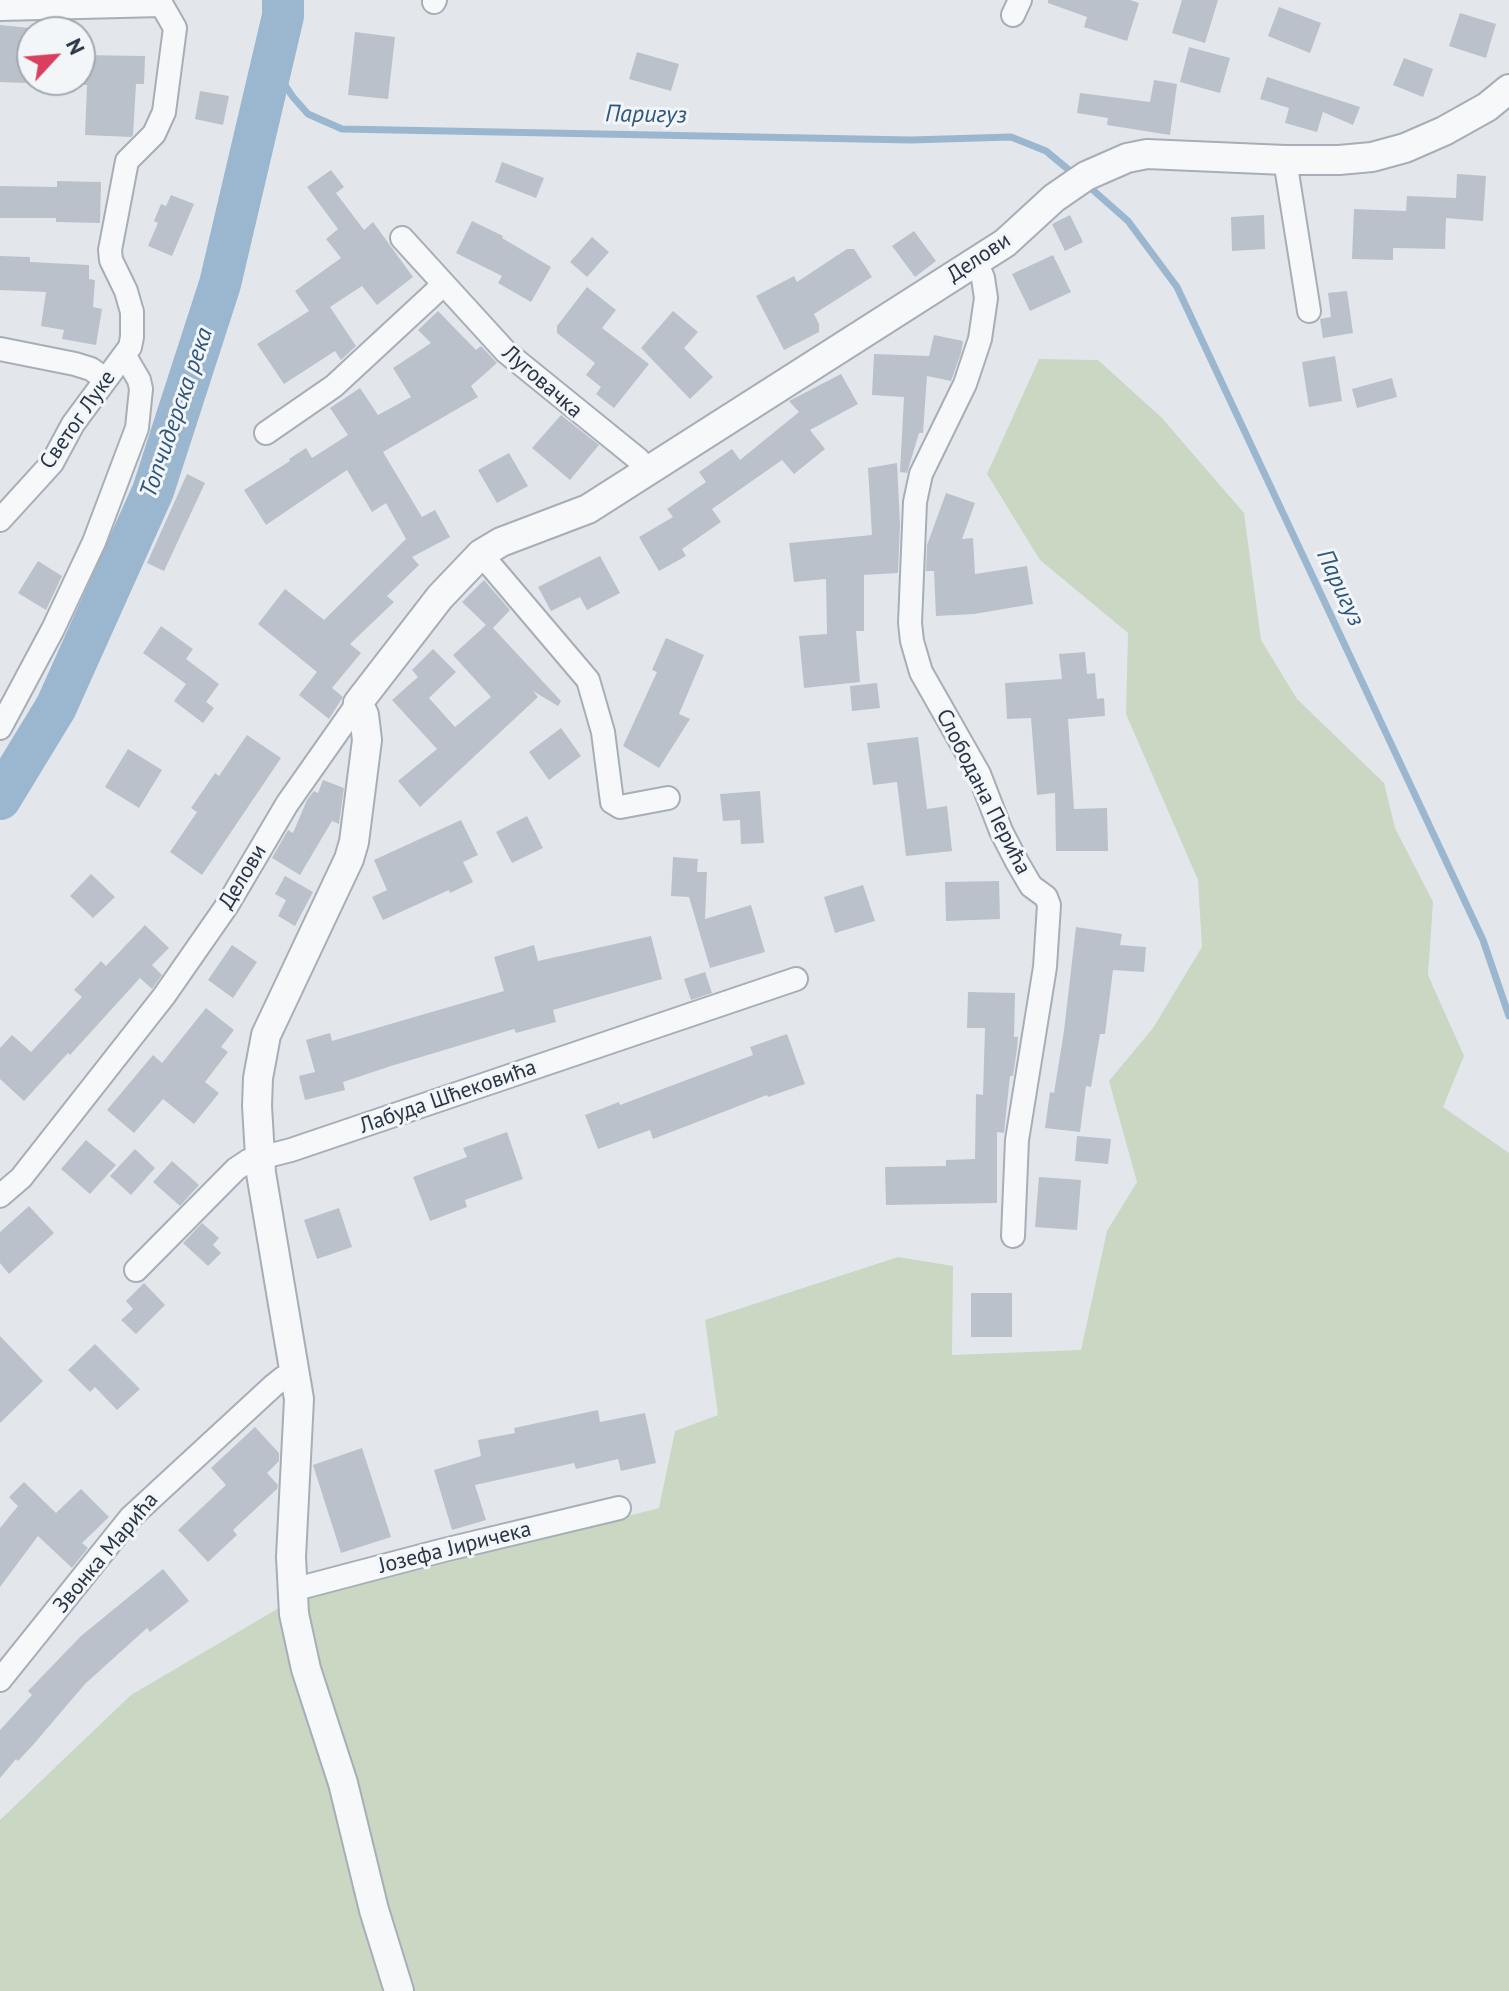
<!DOCTYPE html>
<meta charset="utf-8">
<style>
body{margin:0}
#map{position:relative;width:1509px;height:1991px;overflow:hidden;background:#e3e7ec;font-family:"PT Sans",sans-serif}
canvas{display:block}
.north{position:absolute;left:16px;top:16px;width:80px;height:80px;box-sizing:border-box;background:#f3f6f9;border:2px solid #a2a9b1;border-radius:50%;rotate:64deg;font-size:22px;font-weight:700;line-height:32px;text-align:center;color:#293546}
.north::after{content:'';display:block;margin:auto;width:28px;height:36px;background:#da3f5f;clip-path:polygon(50% 0,100% 100%,50% 72%,0 100%)}
</style>
<div id="map">
<canvas width="1509" height="1991"></canvas>
<div class="north">N</div>
</div>
<script>
const context = document.querySelector('canvas').getContext('2d');
context.lineJoin = 'round';
function fill(path, color) { context.fillStyle = color; context.fill(path, 'evenodd'); }
const shape = rows => new Path2D(rows.map(r => 'M' + r).join(''));
function stroke(path, color, width, dash) { context.strokeStyle = color; context.lineWidth = width; context.lineCap = dash ? 'butt' : 'round'; context.setLineDash(dash || []); context.stroke(path); }
function label(font, color, halo, rows, align = 'center') {
  context.font = font + ' "PT Sans",sans-serif'; context.lineWidth = 6; context.setLineDash([]); context.textBaseline = 'middle'; context.strokeStyle = halo; context.fillStyle = color; for (const [text, x, y, turn = 0] of rows) {
    context.save(); context.translate(x, y); context.rotate((+turn || 0) * Math.PI / 180); context.textAlign = isNaN(turn) ? turn : align; if (halo) context.strokeText(text, 0, 0); context.fillText(text, 0, 0); context.restore();
  }
}
const green = shape([
 [1039,359,1098,360,1161,417,1244,513,1261,640,1297,699,1384,783,1395,828,1433,902,1428,975,1464,1056,1443,1107,1509,1153,1509,1991,0,1991,0,1820,131,1695,284,1605,659,1508,675,1431,718,1415,705,1320,898,1257,953,1266,952,1355,1081,1350,1107,1231,1137,1182,1109,1081,1153,1028,1202,947,1198,880,1126,714,1128,633,1040,560,987,474]
]);
const stream = shape([
 [271,65,293,97,308,114,342,129,911,140,1011,137,1046,151,1075,175],
 [1085,183,1128,221,1177,287,1483,940,1509,1016]
]);
const river = shape([
 [0,799,56,707,153,491,220,284,283,16,283,0]
]);
const building = shape([
 [1048,0,1130,0,1139,3,1127,41,1084,27,1087,17,1048,3],
 [1182,0,1218,0,1205,43,1172,33],
 [1279,7,1321,23,1310,53,1268,36],
 [1460,13,1496,24,1486,58,1449,46],
 [0,25,30,28,26,83,0,82],
 [355,32,395,37,388,99,348,95],
 [1189,47,1230,58,1220,93,1180,82],
 [637,52,679,64,671,91,629,79],
 [80,55,145,56,144,84,136,84,133,135,131,137,85,135,87,85,80,85],
 [1404,58,1433,69,1423,97,1393,85],
 [1267,77,1360,107,1353,125,1323,112,1317,132,1285,123,1289,108,1260,99],
 [1154,80,1177,84,1170,135,1107,125,1108,118,1077,113,1080,93,1150,102],
 [200,91,229,96,223,125,195,119],
 [502,162,544,178,536,198,495,182],
 [331,170,344,187,336,193,364,230,373,222,413,277,377,305,362,286,330,307,356,346,341,360,335,351,284,384,257,344,309,311,295,291,341,258,326,239,338,229,307,187],
 [1457,174,1486,176,1483,221,1446,218,1445,249,1393,248,1393,260,1352,259,1354,209,1406,211,1407,196,1456,198],
 [57,181,101,182,100,223,56,222,56,218,0,218,0,186,57,187],
 [171,195,194,204,172,256,148,246,158,223,154,221,161,204,166,206],
 [1070,215,1083,242,1065,251,1052,224],
 [1264,215,1265,249,1232,251,1231,217],
 [472,221,503,236,502,238,551,267,531,302,498,283,502,276,456,253],
 [914,231,936,261,915,277,892,246],
 [592,237,609,252,587,277,570,262],
 [847,249,854,249,872,277,814,314,819,324,819,332,784,350,756,296,794,276,797,282],
 [1053,255,1071,292,1030,311,1012,274],
 [0,256,30,257,30,262,89,265,89,279,95,280,93,307,102,309,96,345,62,339,64,330,41,326,46,292,0,290],
 [587,287,616,310,602,328,649,364,614,408,596,394,601,387,586,375,595,363,557,333,557,326],
 [1347,291,1353,333,1323,338,1320,319,1331,317,1328,293],
 [438,311,476,350,481,346,497,363,471,386,478,397,383,452,422,517,435,510,450,537,412,557,419,565,387,596,394,602,350,644,361,653,332,688,343,697,329,719,299,695,317,672,258,624,285,589,324,620,406,539,386,503,372,512,347,470,266,525,244,490,290,461,289,459,306,448,312,458,348,435,330,408,360,388,378,415,411,397,393,368,431,343,418,330],
 [673,311,698,332,684,348,713,377,690,399,641,348],
 [934,335,963,341,961,353,951,381,927,376,923,433,919,433,907,473,900,472,904,397,872,395,874,354,929,356],
 [1335,356,1342,401,1309,407,1302,362],
 [841,374,858,404,810,430,825,449,794,474,782,460,712,509,721,522,682,549,686,556,659,571,639,537,673,517,667,509,706,482,699,472,732,449,740,460,799,412,789,401],
 [1392,378,1397,397,1357,408,1352,389],
 [561,415,599,445,570,480,532,448],
 [509,453,528,486,497,503,478,470],
 [897,463,900,524,898,573,864,575,864,631,856,631,860,682,804,688,799,636,827,634,826,579,794,582,789,543,872,535,868,468],
 [187,474,205,483,164,571,147,563],
 [946,493,975,503,962,539,973,538,975,574,1027,566,1033,604,974,614,936,616,934,571,926,571,927,545],
 [600,556,620,593,587,610,580,597,551,611,538,587],
 [38,561,62,576,46,610,18,593],
 [484,580,510,610,493,628,561,701,558,706,533,691,538,697,420,807,398,781,437,749,392,700,418,677,412,670,433,649,456,672,429,698,455,727,491,697,453,655,486,625,462,602],
 [161,626,193,649,186,659,219,684,206,702,214,708,203,723,174,701,186,684,143,653],
 [666,638,704,655,679,714,690,719,659,768,623,746,657,672,652,670],
 [1085,652,1087,674,1095,673,1097,699,1104,698,1105,716,1068,719,1074,809,1107,808,1108,851,1056,851,1055,793,1037,795,1031,718,1007,719,1005,683,1062,679,1059,654],
 [877,683,880,708,852,711,850,686],
 [561,728,581,756,549,780,529,752],
 [247,735,281,758,202,875,170,852,197,812,191,808,215,773,219,776],
 [918,737,927,809,947,806,952,851,906,856,897,782,873,785,867,743],
 [128,749,162,770,139,808,105,787],
 [323,780,344,788,339,824,332,821,300,875,272,858,288,830,293,833,307,800,314,791,318,793],
 [760,791,764,843,741,844,740,820,723,821,720,794],
 [527,816,543,848,512,863,496,832],
 [461,820,478,855,463,862,473,882,450,893,449,890,383,920,372,897,387,890,374,860],
 [673,857,698,859,697,872,707,872,705,919,751,905,765,952,710,968,689,897,671,896],
 [91,874,115,897,93,918,70,896],
 [285,876,313,892,295,926,278,916,286,900,275,894],
 [999,881,1000,919,946,921,945,882],
 [863,885,875,921,835,933,824,897],
 [145,925,169,948,152,965,162,975,152,989,140,978,70,1055,68,1053,24,1101,0,1079,0,1048,12,1035,31,1052,82,997,74,990,101,961,106,966],
 [1076,927,1122,934,1120,945,1146,947,1144,972,1113,970,1105,1034,1100,1034,1091,1087,1086,1086,1080,1132,1045,1128,1050,1092,1054,1093,1064,1031],
 [651,936,662,979,553,1010,556,1022,516,1033,514,1029,391,1066,343,1082,345,1090,305,1100,299,1076,315,1072,306,1040,330,1033,332,1041,504,991,494,957,534,945,538,961],
 [232,945,257,962,233,998,208,980],
 [705,972,712,993,691,1000,684,979],
 [968,992,1015,993,1014,1037,1018,1037,1017,1049,1013,1076,1010,1076,1004,1133,997,1132,997,1203,886,1205,885,1167,946,1166,946,1160,975,1159,976,1094,983,1095,985,1028,967,1028],
 [206,1008,234,1030,221,1047,228,1052,205,1082,219,1093,194,1124,163,1099,134,1133,107,1110,153,1055,162,1063],
 [787,1034,805,1084,768,1097,767,1095,653,1139,650,1130,598,1149,585,1115,619,1102,620,1105,753,1055,750,1047],
 [507,1132,523,1179,465,1200,467,1207,430,1221,413,1177,467,1157,463,1148],
 [1077,1136,1111,1139,1108,1164,1075,1161],
 [86,1140,116,1165,90,1194,61,1169],
 [135,1149,155,1168,131,1195,110,1176],
 [172,1161,199,1185,180,1206,153,1182],
 [1039,1177,1081,1180,1077,1230,1035,1227],
 [29,1206,54,1233,9,1274,0,1263,0,1232],
 [339,1208,352,1247,317,1259,304,1220],
 [202,1223,219,1238,213,1245,221,1253,208,1266,183,1243],
 [144,1283,165,1305,136,1334,121,1320,133,1309,126,1301],
 [971,1293,1012,1293,1012,1337,971,1337],
 [0,1336,43,1381,0,1423],
 [95,1344,140,1389,117,1410,95,1387,90,1392,68,1370],
 [598,1410,600,1422,645,1413,656,1463,621,1471,618,1459,576,1469,574,1463,475,1485,486,1520,452,1530,434,1470,481,1456,478,1440,515,1433,514,1428],
 [255,1427,279,1453,279,1461,267,1473,278,1485,277,1489,233,1530,237,1535,208,1562,178,1530,226,1485,211,1468],
 [362,1448,391,1537,341,1553,313,1465],
 [24,1482,56,1513,81,1489,109,1517,82,1543,88,1548,72,1568,38,1536,0,1587,0,1528,18,1506,9,1497],
 [163,1569,189,1601,150,1632,147,1628,85,1684,33,1745,18,1761,16,1759,0,1778,0,1730,32,1695,28,1691,81,1636]
]);
const minor = shape([
 [434,2,435,0],
 [0,9,161,5],
 [1013,15,1020,0],
 [1285,160,1309,311],
 [402,238,506,352,638,459,648,471],
 [976,262,983,278,986,298,980,339,965,384,921,474,915,502,910,623,912,641,921,672,979,774,1001,831,1017,862,1031,886,1046,897,1049,905,1045,967,1017,1140,1013,1236],
 [0,349,75,364,91,369,105,379],
 [266,433,334,386,443,285],
 [0,520,52,463,73,424,130,347,132,337,132,312,126,291,111,260,110,250,127,161,154,134,164,112,175,28,159,0],
 [481,554,588,680,603,732,612,802,620,807,668,798],
 [0,728,53,629,94,542,137,428,141,389,139,380,125,356],
 [0,1196,21,1178,164,996,228,904,287,804,358,703],
 [136,1270,236,1169,248,1161,291,1150,796,979],
 [292,1590,444,1550,619,1508],
 [0,1680,131,1517,273,1386,283,1378,295,1375]
]);
const tertiary = shape([
 [399,1991,374,1910,343,1783,306,1669,294,1614,291,1557,299,1399,261,1173,257,1106,258,1078,266,1035,349,859,354,842,367,740,364,715,358,703,440,597,481,554,501,542,588,509,1005,243,1054,198,1086,176,1127,158,1147,154,1285,160,1339,160,1372,157,1405,148,1444,131,1487,107,1509,89]
]);
const streetNames = [
 ["Делови",979,258,-34],
 ["Луговачка",542,382,41],
 ["Светог Луке",78,420,-55],
 ["Слободана Перића",983,792,63],
 ["Делови",243,877,-59],
 ["Лабуда Шћековића",448,1097,-19],
 ["Јозефа Јиричека",455,1548,-14],
 ["Звонка Марића",106,1553,-50]
];
const waterNames = [
 ["Паригуз",646,115,1],
 ["Топчидерска река",177,413,-71],
 ["Паригуз",1340,588,65]
];
fill(green, '#c9d7c3');
stroke(stream, '#9bb7cf', 7);
stroke(river, '#9bb7cf', 42);
fill(building, '#bac1cb');
stroke(minor, '#a7aeb7', 26);
stroke(tertiary, '#a7aeb7', 32);
stroke(minor, '#f6f8fa', 22);
stroke(tertiary, '#f6f8fa', 28);
label('22px', '#293546', '#f3f6f9', streetNames);
label('italic 24px', '#2f577e', '#f3f6f9', waterNames);
</script>
